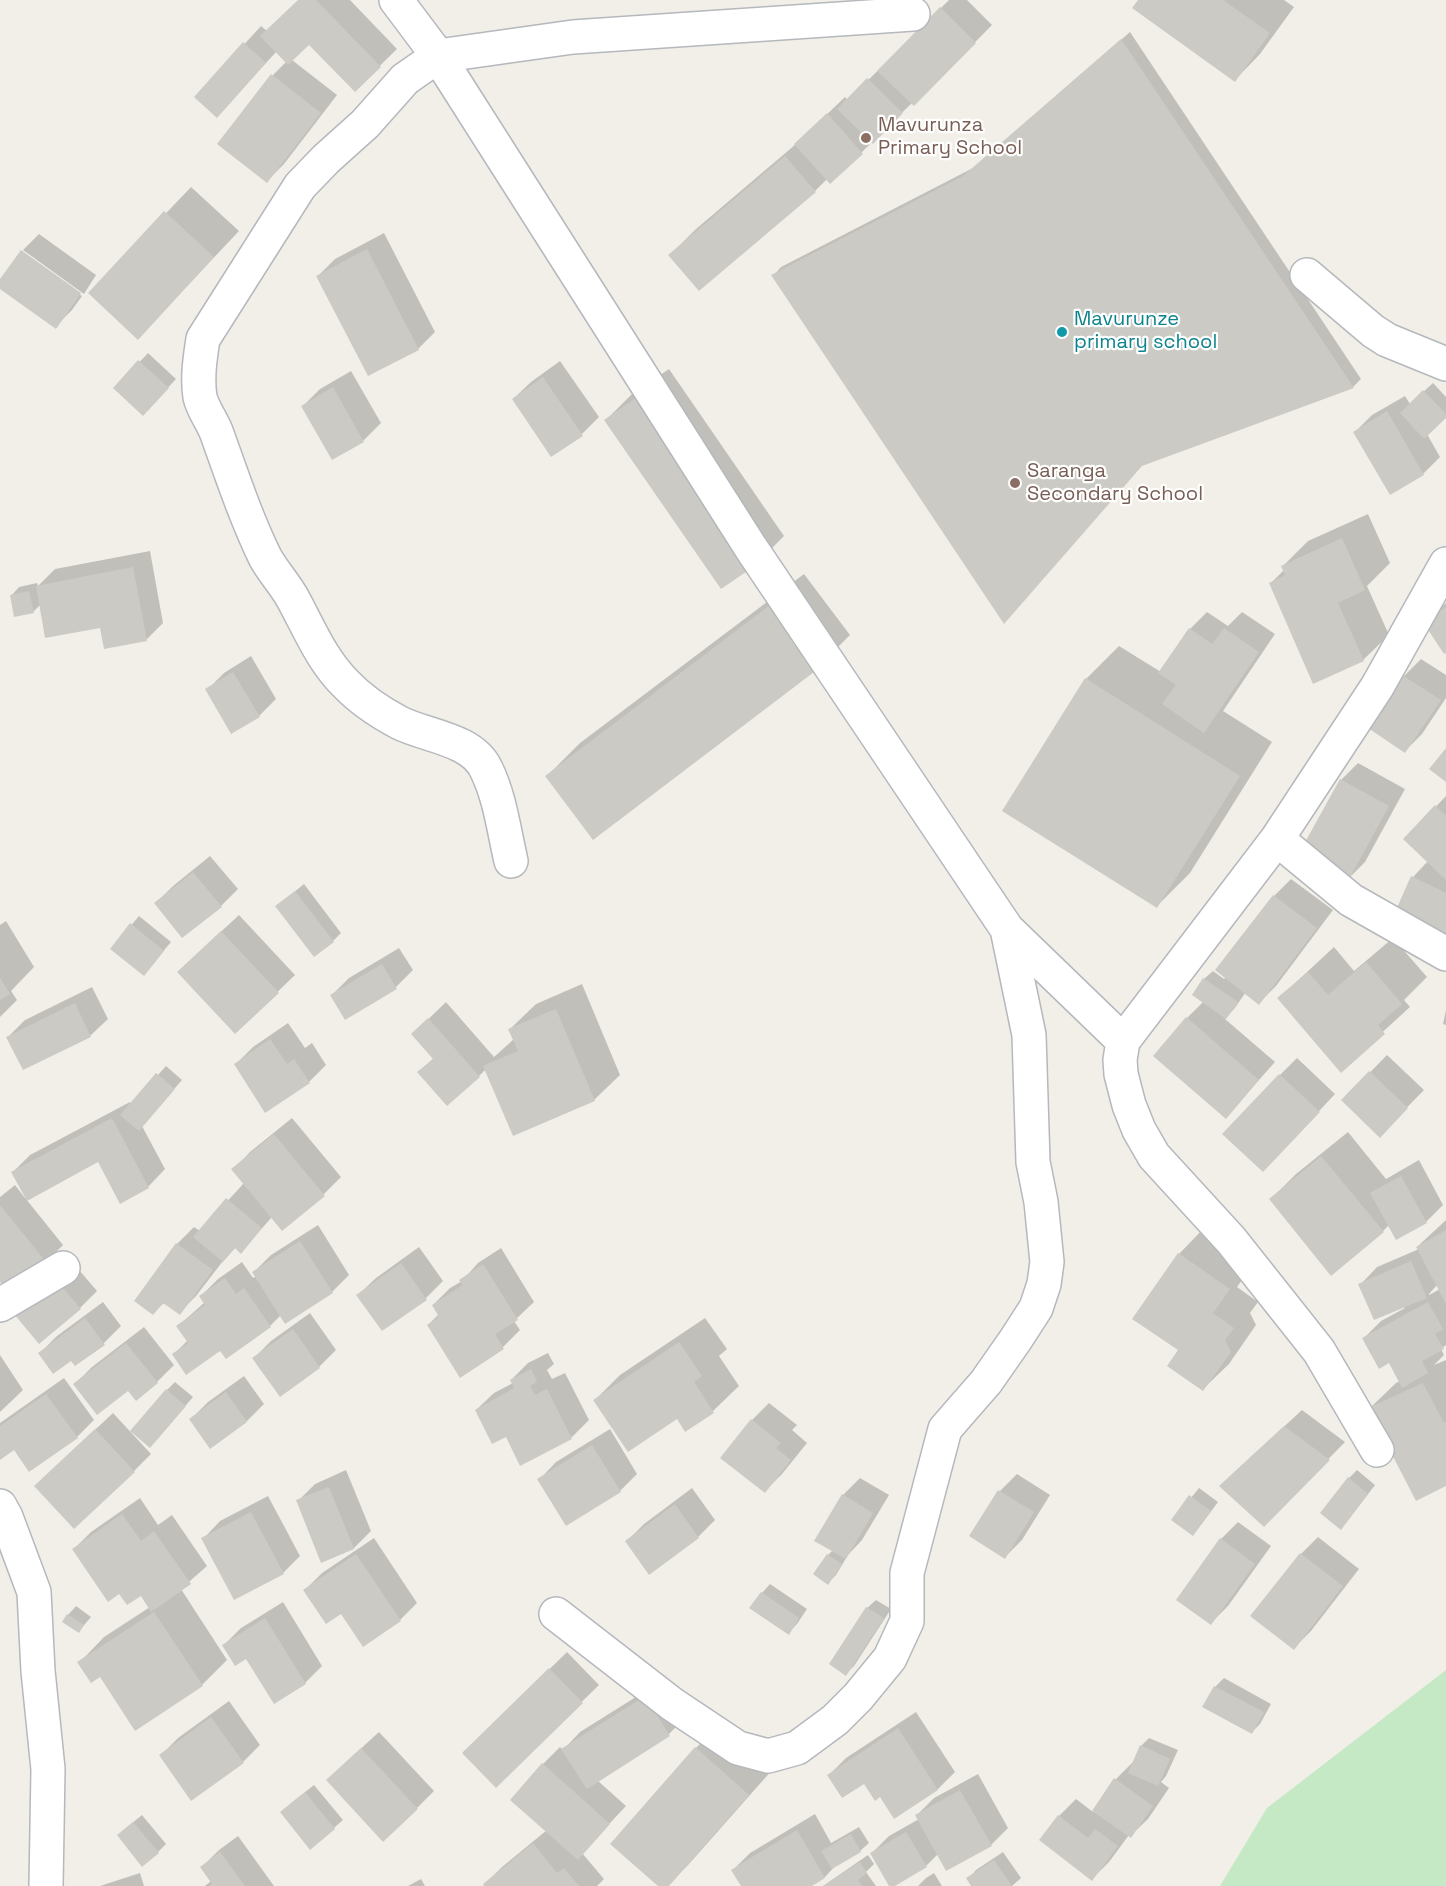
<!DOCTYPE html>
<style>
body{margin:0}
canvas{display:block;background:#f1efe8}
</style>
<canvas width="1446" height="1886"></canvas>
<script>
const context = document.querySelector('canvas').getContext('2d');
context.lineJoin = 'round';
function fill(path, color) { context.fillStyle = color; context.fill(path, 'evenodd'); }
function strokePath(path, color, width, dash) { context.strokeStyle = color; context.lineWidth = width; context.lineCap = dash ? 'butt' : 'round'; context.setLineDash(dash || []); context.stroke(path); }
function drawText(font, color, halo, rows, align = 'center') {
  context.font = font + ' "Space Grotesk",sans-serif'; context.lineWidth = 4.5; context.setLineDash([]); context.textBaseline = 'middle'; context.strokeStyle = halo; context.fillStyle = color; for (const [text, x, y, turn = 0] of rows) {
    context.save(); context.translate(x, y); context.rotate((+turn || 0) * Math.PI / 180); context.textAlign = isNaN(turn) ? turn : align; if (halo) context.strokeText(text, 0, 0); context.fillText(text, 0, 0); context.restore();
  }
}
fill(new Path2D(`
 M1446 1670V1886H1220L1267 1808Z`), '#c5e8c5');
fill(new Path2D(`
 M299 0H350L397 49 355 90 309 43 292 60 337 95 284 164 267 181 273 75 287 61 277 51 217 116 196 97 261 26 267 31Z
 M949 0H967L992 25 914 104 912 103 862 152 830 181 827 179 815 191 670 255 696 229 796 144 845 97 848 100Z
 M1140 0H1284L1294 7 1260 54 1235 80Z
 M1130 32 1361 379 1353 387 773 276 781 267 973 168Z
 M191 187 239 231 138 338 90 293Z
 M384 233 435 332 418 349 318 276 335 259Z
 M39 234 96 275 84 294 23 250Z
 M22 251V253L82 296 72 310 55 327 0 287V281Z
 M148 353 176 379 151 406 115 388Z
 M560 361 599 417 582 434 513 399 531 382Z
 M669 369 784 536 758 562 606 420 632 394Z
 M351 371 381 423 363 441 333 458 303 406 320 389Z
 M1433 383 1446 397V416L1427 434 1440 457 1423 474 1391 493 1355 432 1372 415 1405 396 1410 404Z
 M1368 514 1390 563 1367 586 1389 635 1363 660 1271 583 1284 570 1283 566 1308 541Z
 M150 551 163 623 146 640 101 626 41 604 33 612 11 596 19 587 37 583 38 586 55 569Z
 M804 574 850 635 817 668 547 776 580 743Z
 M1446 603V651L1425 623Z
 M1207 612 1228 626 1242 612 1275 634 1223 711 1272 742 1190 873 1157 906 1086 679 1119 646 1161 672 1190 629Z
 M251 656 276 699 259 716 207 690 224 673Z
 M1421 659 1446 675V698L1422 734 1405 751 1404 676Z
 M1358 763 1405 789 1365 862 1348 879 1341 780Z
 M1446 796V940L1413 877 1428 861 1405 839Z
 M210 856 238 889 221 906 156 903 173 886Z
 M1291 879 1333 910 1276 986 1259 1003 1246 992 1234 1009 1225 1019 1275 1062 1226 1117 1187 1018 1203 1002 1204 979 1213 971 1224 979 1226 977 1217 970 1274 896Z
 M304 884 341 933 333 941 277 906Z
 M239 915 295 975 236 1032 196 955Z
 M139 916 171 942 144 974 112 948Z
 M6 921 34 967 11 991 17 1000 0 1017V925Z
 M1393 938 1427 977 1404 1000 1410 1007 1341 1070 1279 998 1334 947 1354 971Z
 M399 948 413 970 396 987 345 1018 332 995 349 978Z
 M582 984 620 1075 594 1100 486 1069 479 1076 419 1072 434 1058 413 1034 446 1002 494 1057 514 1039 510 1029 536 1004Z
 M92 987 108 1019 90 1036 23 1068 8 1037 25 1020Z
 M1446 1010V1025L1443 1024Z
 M288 1023 305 1048 312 1043 326 1065 309 1082 236 1064 253 1047Z
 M1387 1055 1424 1090 1380 1135 1343 1100Z
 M1297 1058 1335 1094 1280 1153V1075Z
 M166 1066 182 1080 142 1126 165 1169 148 1187 99 1160 26 1199 63 1245 46 1262 0 1280V1197L15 1185 25 1198 26 1197 13 1172 30 1155 130 1102 131 1105Z
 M292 1118 341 1177 324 1194 272 1217 241 1252 236 1247 223 1261 196 1296 179 1313 165 1302 153 1313 177 1244 194 1227 200 1231 244 1183 233 1170 250 1152Z
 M1348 1132 1386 1179 1419 1160 1443 1205 1426 1222 1389 1225 1383 1231 1271 1199 1296 1174Z
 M1446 1220V1345L1441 1349 1444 1355 1434 1365 1446 1360V1484L1370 1408 1396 1383 1400 1381 1389 1361 1364 1338 1381 1321 1405 1308 1360 1285 1377 1267 1419 1249 1417 1247ZM1437 1285 1440 1289 1429 1295V1294Z
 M318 1225 349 1275 332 1292 286 1322 281 1315 270 1326 221 1349 174 1354 188 1340 178 1326 205 1302 201 1296 218 1279 242 1262 253 1278 256 1276 254 1272 271 1255Z
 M1204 1228 1254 1263 1237 1287 1258 1302 1250 1313 1256 1325 1229 1364 1203 1389 1180 1350 1179 1254Z
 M419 1247 443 1281 426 1298 382 1329 358 1295 376 1278Z
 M501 1248 534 1302 514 1321 520 1330 503 1347 460 1376 428 1325 439 1314 433 1305 450 1288 462 1281 478 1263Z
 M74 1264 97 1291 80 1308 16 1314Z
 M103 1302 121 1326 104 1343 75 1364 71 1359 40 1353 57 1336Z
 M310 1313 336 1350 319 1367 280 1395 254 1358 271 1341Z
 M705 1318 727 1349 719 1356 739 1386 713 1411 685 1430 677 1417 594 1401 620 1375Z
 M144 1327 174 1365 157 1382 128 1388 75 1384 92 1367Z
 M548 1353 554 1364 547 1370 552 1379 565 1373 589 1420 572 1437 521 1464 506 1435 476 1410 494 1393 513 1383 511 1380 528 1363Z
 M0 1355 23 1390 0 1412Z
 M244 1376 264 1404 247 1421 191 1419 208 1402Z
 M64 1378 94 1420 77 1437 14 1448 0 1457V1423Z
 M175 1382 193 1397 158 1438 167 1390Z
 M769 1403 797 1425 792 1430 807 1443 782 1474 765 1491 752 1420Z
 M1302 1410 1345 1442 1264 1525 1238 1469Z
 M113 1413 151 1454 134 1471 53 1469Z
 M610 1429 637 1474 620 1491 539 1480 556 1462Z
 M346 1470 371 1531 354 1548 322 1561 298 1501 315 1484Z
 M1357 1470 1375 1485 1349 1519V1478Z
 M1017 1474 1050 1495 1022 1540 1005 1557 1000 1491Z
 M860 1478 889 1495 862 1540 848 1555 836 1575 828 1583V1555L833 1550 843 1495Z
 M692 1488 715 1520 698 1537 650 1572 627 1541 644 1524Z
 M1199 1488 1218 1502 1201 1525 1173 1520Z
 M268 1496 300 1556 283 1573 203 1539 220 1521Z
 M140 1498 158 1525 172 1515 207 1566 181 1589 227 1660 202 1685 100 1675 79 1663 104 1637 150 1607 141 1594 120 1592 74 1549 91 1532Z
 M1238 1522 1271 1546 1228 1606 1211 1623 1221 1539Z
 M1318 1537 1359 1569 1311 1631 1294 1648 1301 1554Z
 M374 1538 417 1603 400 1620 342 1612 305 1590 322 1573Z
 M770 1584 807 1609 797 1624 788 1633 762 1593Z
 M876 1600 891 1609 854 1666 846 1674 867 1608Z
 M283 1602 322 1666 305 1683 224 1645 241 1628Z
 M76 1606 91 1617 79 1631 68 1615Z
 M567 1652 599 1685 496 1786 464 1753Z
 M1224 1678 1271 1704 1260 1724 1252 1732 1204 1707 1215 1687Z
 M663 1680 686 1717 669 1734 597 1780 626 1806 582 1853 604 1879 597 1886H486L485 1884 502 1867 547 1830 543 1764 560 1747 563 1750 580 1732Z
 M229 1701 260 1745 243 1762 192 1799 161 1755 178 1738Z
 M916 1712 955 1772 938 1789 894 1817 881 1795 864 1782 829 1775 846 1758Z
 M721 1722 773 1769 689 1864 667 1886H660L612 1844 696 1748Z
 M379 1732 434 1791 417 1808 345 1763Z
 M1149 1738 1178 1750 1166 1776 1161 1782 1169 1788 1148 1819 1130 1836 1129 1835 1109 1862 1092 1879 1041 1840 1059 1816 1076 1799 1093 1812 1116 1779 1133 1762 1134 1763 1141 1746Z
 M978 1774 1008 1828 991 1845 938 1854 926 1866 890 1886 872 1853 889 1836 919 1819 917 1815 934 1798Z
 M314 1785 343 1820 311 1848 290 1804Z
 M815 1814 831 1843 859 1827 869 1843 860 1851 837 1864 825 1877 809 1886H743L733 1870 750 1853Z
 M142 1815 166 1844 158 1852 127 1827Z
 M238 1836 274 1886H205L211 1881 202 1867 219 1850Z
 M1003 1852 1021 1878 1012 1886H973L968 1879 976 1870Z
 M868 1855 874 1864 866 1872 876 1886H823Z
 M140 1873 144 1886H100Z
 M934 1873 942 1886H918L926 1878Z
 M421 1879 425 1886H408Z`), '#0003');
fill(new Path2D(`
 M298 0H316L381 67 355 92 309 45 288 65 260 36Z
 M1138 0H1223L1270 33 1235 82 1132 8Z
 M940 7 976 43 914 106 877 71Z
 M1121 39 1354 388 1142 466 1004 624 771 275 963 176Z
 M243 42 266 63 217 118 194 97Z
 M271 74 321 113 267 183 217 144Z
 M867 78 903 113 873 144 837 109Z
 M827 113 863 154 830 184 794 144Z
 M785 156 816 192 699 291 668 255Z
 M164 211 214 257 138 340 88 293Z
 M367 249 419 350 368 376 316 276Z
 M21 250 81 293 56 329 0 289V279Z
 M138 360 169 388 143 416 113 388Z
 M543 377 583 436 551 457 512 399Z
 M333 387 364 442 332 460 301 406Z
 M1423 390 1446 414V418L1424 439 1400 413Z
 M643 393 759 563 721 589 604 420Z
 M1387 411 1424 475 1390 495 1353 432Z
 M1342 538 1365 590 1338 603 1364 661 1313 684 1269 583 1285 575 1281 566Z
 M133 567 147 641 104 649 100 628 45 638 36 586Z
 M29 591 34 613 14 617 10 595Z
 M770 605 818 669 593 840 545 776Z
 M1446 607V653L1444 654 1423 622Z
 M1189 628 1212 644 1224 628 1259 652 1204 733 1162 704 1176 685 1158 673Z
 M233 672 260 717 231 734 205 689Z
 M1402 675 1441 700 1405 753 1368 728Z
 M1085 678 1240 776 1157 908 1002 811Z
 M1446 748V782L1429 769Z
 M1340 779 1389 806 1348 881 1299 853Z
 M1435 805 1446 816V880L1403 839Z
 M193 872 222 907 182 938 154 903Z
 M1411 876 1446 893V940L1392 919Z
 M295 891 334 942 314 957 275 906Z
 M1273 895 1317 928 1259 1005 1215 970Z
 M130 923 164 951 144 976 110 949Z
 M221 931 279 993 235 1034 177 972Z
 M1366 962 1402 1004 1378 1025 1385 1034 1341 1073 1277 998 1308 972 1328 995Z
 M382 964 397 989 345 1020 330 995Z
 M0 978 10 994 0 1000Z
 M1203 978 1238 1002 1226 1019 1192 995Z
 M75 1003 91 1037 23 1070 6 1037Z
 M556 1009 595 1101 513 1136 483 1066 518 1051 508 1029Z
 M1186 1017 1259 1080 1226 1119 1153 1056Z
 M428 1018 480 1077 447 1106 417 1072 433 1059 411 1034Z
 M270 1039 287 1064 294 1059 310 1083 265 1113 234 1064Z
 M1369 1071 1408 1108 1380 1138 1341 1100Z
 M156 1073 175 1089 139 1131 120 1115Z
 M1279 1074 1320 1112 1263 1172 1222 1134Z
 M112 1118 149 1188 120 1204 98 1162 27 1201 11 1172Z
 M274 1134 325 1196 282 1231 231 1169Z
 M1321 1156 1384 1232 1331 1276 1269 1199Z
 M1401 1176 1427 1223 1396 1240 1370 1193Z
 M226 1198 262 1228 241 1254 235 1248 223 1262 193 1237Z
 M0 1205 47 1263 9 1294 0 1282Z
 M1446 1230V1304L1416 1247Z
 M300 1241 333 1293 285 1324 252 1272Z
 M176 1243 213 1270 180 1315 163 1303 153 1315 134 1301Z
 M1178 1253 1230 1289 1213 1313 1234 1328 1225 1340 1231 1352 1203 1391 1167 1366 1178 1350 1132 1319Z
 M1411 1261 1427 1298 1374 1320 1358 1284Z
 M401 1263 427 1300 382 1331 356 1295Z
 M483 1264 518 1320 495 1334 504 1349 460 1378 427 1325 439 1317 432 1305 463 1285 459 1280Z
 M225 1278 236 1294 244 1288 271 1327 226 1359 220 1351 186 1375 172 1354 188 1343 176 1326 205 1305 199 1296Z
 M56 1280 81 1309 39 1344 14 1314Z
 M1428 1302 1443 1329 1435 1334 1444 1349 1422 1361 1428 1373 1402 1388 1389 1363 1379 1369 1362 1338Z
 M85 1318 105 1345 75 1366 71 1361 53 1374 38 1353Z
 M293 1329 320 1368 280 1397 252 1358Z
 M679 1342 702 1376 694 1382 714 1413 685 1432 677 1419 628 1452 593 1400Z
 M126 1343 158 1383 136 1401 128 1391 97 1415 73 1384Z
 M531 1369 537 1382 530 1386 535 1395 547 1389 572 1439 520 1466 506 1437 492 1444 475 1410 514 1388 510 1380Z
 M1423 1383 1444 1423 1446 1422V1486L1416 1501 1368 1408Z
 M166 1389 186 1406 150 1448 130 1431Z
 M226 1392 247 1422 210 1449 189 1419Z
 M46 1394 78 1438 29 1472 14 1450 0 1460V1426Z
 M751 1419 781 1443 776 1448 791 1460 765 1493 720 1458Z
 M1284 1426 1330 1460 1264 1527 1219 1486Z
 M95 1429 135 1472 74 1529 34 1486Z
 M592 1445 621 1492 566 1526 537 1479Z
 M1348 1477 1368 1494 1341 1530 1320 1513Z
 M329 1487 354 1549 321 1563 296 1500Z
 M998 1490 1034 1512 1005 1559 969 1536Z
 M842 1494 873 1513 846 1559 814 1541Z
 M1189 1495 1211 1511 1193 1536 1171 1520Z
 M675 1504 699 1538 649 1575 625 1541Z
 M251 1512 284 1574 234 1600 201 1538Z
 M122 1514 141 1541 154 1531 191 1584 151 1612 141 1596 127 1605 119 1594 108 1602 72 1549Z
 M1220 1538 1255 1564 1211 1625 1176 1600Z
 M1300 1553 1343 1586 1294 1650 1250 1616Z
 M356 1554 401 1621 363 1647 341 1614 326 1624 303 1590Z
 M827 1554 842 1564 828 1585 813 1574Z
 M761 1592 799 1618 789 1635 749 1608Z
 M866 1607 884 1618 846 1676 829 1664Z
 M154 1612 203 1686 135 1731 100 1677 91 1683 77 1662Z
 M67 1614 84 1625 79 1633 62 1622Z
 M265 1618 306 1684 274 1704 246 1659 235 1666 222 1645Z
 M549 1668 583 1703 496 1788 462 1753Z
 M1214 1686 1264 1712 1252 1734 1202 1707Z
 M645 1696 670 1736 587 1789 561 1749Z
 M211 1717 244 1763 191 1801 159 1755Z
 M898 1728 938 1790 894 1819 880 1797 875 1801 864 1784 842 1798 827 1775Z
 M1140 1745 1170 1759 1158 1786 1128 1773Z
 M695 1747 749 1795 669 1886H658L610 1844Z
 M361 1748 418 1809 383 1842 326 1780Z
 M542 1763 610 1824 578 1860 510 1800Z
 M1114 1778 1153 1806 1131 1838 1092 1811Z
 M960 1790 992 1846 946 1871 915 1815Z
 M305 1792 335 1829 310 1850 280 1812Z
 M1058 1815 1088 1838 1095 1829 1118 1846 1092 1881 1039 1840Z
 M133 1822 159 1853 142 1867 117 1835Z
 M797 1830 825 1878 812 1886H741L731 1870Z
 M906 1832 927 1867 895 1886H889L870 1853Z
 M851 1834 861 1852 832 1869 821 1851Z
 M533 1843 557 1873 564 1868 579 1886H484L483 1884Z
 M220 1852 245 1886H209L212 1884 200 1867Z
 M994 1860 1012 1886H971L966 1878Z
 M860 1862 867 1873 858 1880 862 1886H823Z`), '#cccac5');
const minor = new Path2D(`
 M396 0 438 56 751 548 1007 929 1123 1041
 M1307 275 1373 331 1387 340 1446 364
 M1277 839 1351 900 1446 954
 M511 861C504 831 500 797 486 769 472 739 426 736 400 723 381 713 360 699 345 683 321 659 309 628 293 599 285 584 273 572 265 557 246 518 232 476 217 434 213 422 203 410 200 397 197 378 200 358 203 339L300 186 326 159 365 124 405 79 438 56 573 37 913 14
 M0 1305 63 1268
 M1377 1450 1319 1351 1231 1240 1154 1156 1139 1130 1129 1105 1121 1074 1120 1060 1123 1041 1277 839 1377 687 1446 564
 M0 1506 6 1517 34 1592 38 1671 48 1769 46 1886
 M556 1614 672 1704 738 1748 768 1756 797 1748 835 1720 858 1697 890 1658 907 1621V1573L945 1429 986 1382 1016 1339 1036 1308 1044 1284 1047 1262 1041 1202 1033 1162 1029 1035 1007 929`);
strokePath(minor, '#b5b8bc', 36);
strokePath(minor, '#fff', 33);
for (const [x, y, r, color] of [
 [866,138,6,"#8d6e63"],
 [1062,332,6,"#0f9aa8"],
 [1015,483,6,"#8d6e63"]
]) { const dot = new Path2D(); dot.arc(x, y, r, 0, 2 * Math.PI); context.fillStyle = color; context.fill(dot); strokePath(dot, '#fff', 2); }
drawText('20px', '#785e54', '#fff', [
 ["Mavurunza",878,126],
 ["Primary School",878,149],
 ["Saranga",1027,472],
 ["Secondary School",1027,495]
], 'left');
drawText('20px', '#0d838f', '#fff', [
 ["Mavurunze",1074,320],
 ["primary school",1074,343]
], 'left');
</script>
